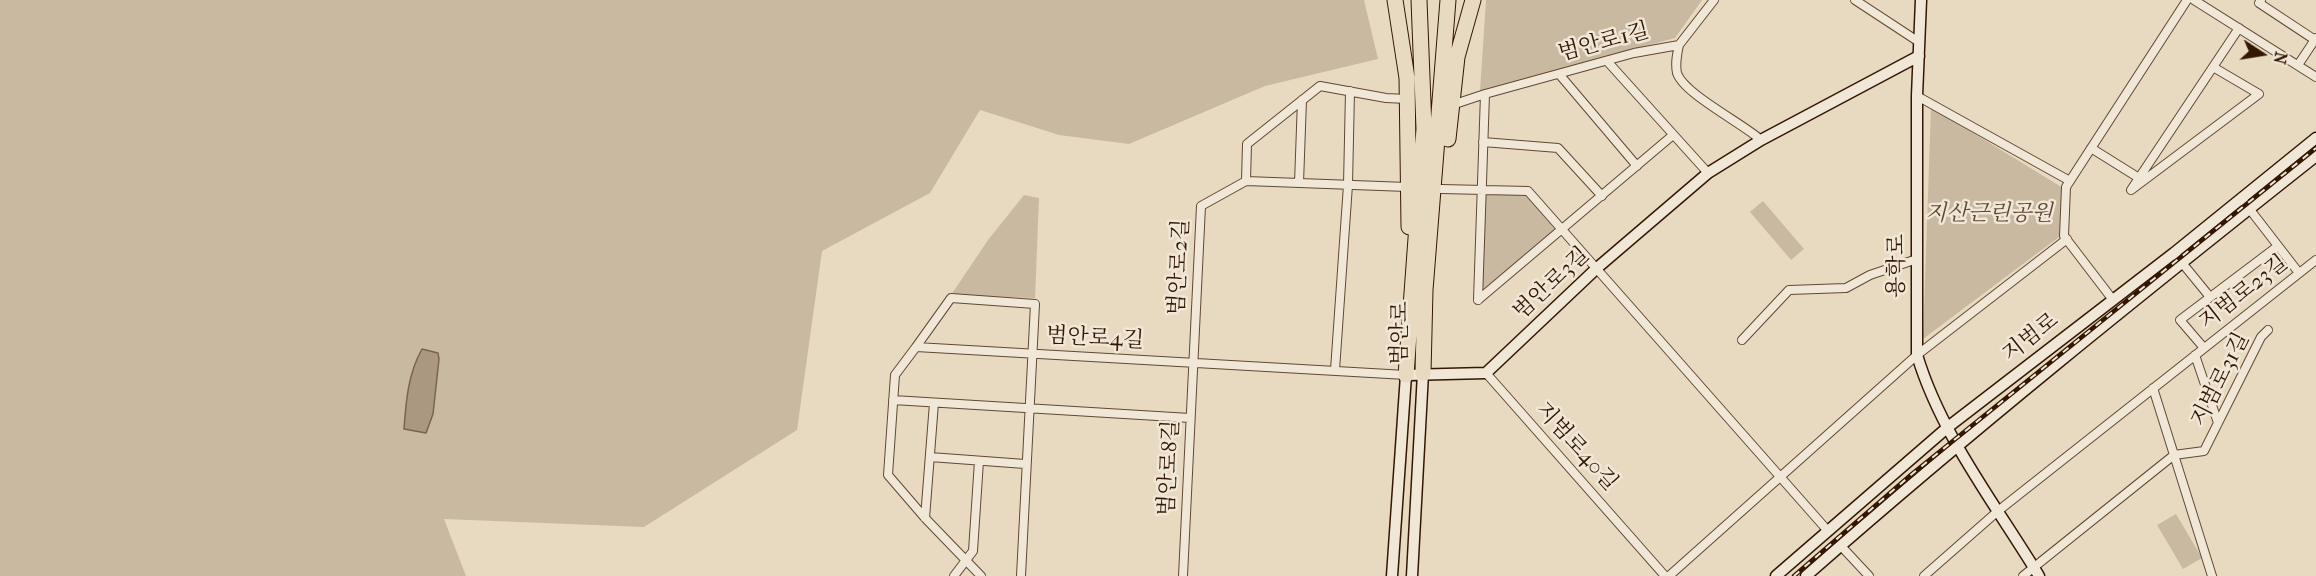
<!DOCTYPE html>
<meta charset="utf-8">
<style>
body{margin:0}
#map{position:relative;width:2316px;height:576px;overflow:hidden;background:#e8dac1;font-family:"IM FELL French Canon",serif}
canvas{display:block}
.north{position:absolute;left:2232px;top:24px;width:60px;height:60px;-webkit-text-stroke:4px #f0e7d7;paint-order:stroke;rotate:102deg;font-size:16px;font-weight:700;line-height:24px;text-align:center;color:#341702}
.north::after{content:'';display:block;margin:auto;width:21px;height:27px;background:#341702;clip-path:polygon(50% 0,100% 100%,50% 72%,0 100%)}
</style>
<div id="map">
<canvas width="2316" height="576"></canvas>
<div class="north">N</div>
</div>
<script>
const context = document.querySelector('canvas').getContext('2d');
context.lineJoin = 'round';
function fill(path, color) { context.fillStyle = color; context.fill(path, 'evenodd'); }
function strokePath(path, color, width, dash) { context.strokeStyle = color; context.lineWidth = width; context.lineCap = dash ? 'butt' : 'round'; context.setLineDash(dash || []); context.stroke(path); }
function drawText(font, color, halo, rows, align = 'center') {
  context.font = font + ' "IM FELL French Canon","Noto Serif KR",serif'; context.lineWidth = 5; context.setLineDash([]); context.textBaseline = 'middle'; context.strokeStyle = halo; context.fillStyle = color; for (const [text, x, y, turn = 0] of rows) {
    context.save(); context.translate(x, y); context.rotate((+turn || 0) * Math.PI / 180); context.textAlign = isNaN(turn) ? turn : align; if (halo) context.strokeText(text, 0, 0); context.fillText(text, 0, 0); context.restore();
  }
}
fill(new Path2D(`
 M0 0H1364L1378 59 1265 86 1129 144 1059 135 980 110 930 193 822 251 797 430 644 527 444 519 466 576H0Z
 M1486 0H1702L1675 38 1480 91Z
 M1931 107 2063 188 2059 237 1923 339Z
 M1488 192 1527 195 1556 230 1485 288 1482 287 1484 195Z
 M1024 195 1039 198 1035 298 951 295 988 240Z
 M1763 201 1804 249 1791 260 1750 212Z
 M2176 514 2202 558 2183 569 2157 525Z`), '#c9b9a1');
const water = new Path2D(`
 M422 349 438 353 439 359 433 414 426 433 404 429C406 401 408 374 422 349Z`);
fill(water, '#ab9880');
strokePath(water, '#7b644e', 1.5);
const street = new Path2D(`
 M1855 0 1919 42
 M2194 0 2316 77
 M2261 0 2259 3 2315 40
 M1679 45C1677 54 1675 63 1677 73 1684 94 1742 123 1761 140
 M1607 61 1708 173
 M2298 65 2316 38
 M2213 67 2259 94 2131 190 2239 28
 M1559 74 1637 166
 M1485 94 1634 53 1679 45 1714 0
 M1917 96 2070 181
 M1452 105 1485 94 1478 300
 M1483 142 1558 148 1602 196
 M2091 148 2139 178
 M1246 181 1247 144 1320 86 1386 98 1407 99
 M1299 183 1302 100
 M1441 189 1528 191 1828 531
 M2241 198 2299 273
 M2174 253 2210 297
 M1478 300 1673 135
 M2113 300 2064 236 2066 187 2187 0
 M1742 340 1789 290 1846 288 1870 275 1917 259
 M916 347 951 298 1035 304 1021 576
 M2204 348 2180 320 2278 246
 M2195 355 2218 423
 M1335 370 1348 185 1350 91
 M1486 373 1665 576
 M2153 388 2212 576
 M893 400 1190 418
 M930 457 1025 464
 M925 518 934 403
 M1841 546 1869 576
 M954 576 973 551 979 461
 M981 576 925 518 888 475 895 375 916 347 1406 375
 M1183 576 1201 206 1246 181 1407 187
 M1669 576 1917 355 2067 239
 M1924 576 1998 511 2316 260
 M2023 576 2174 455 2204 451 2261 337 2268 330`);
const secondary = new Path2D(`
 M1921 0 1917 96V355C1941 435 1996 505 2039 576
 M1392 576 1406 375 1486 373 1597 268 1708 173 1761 140 1919 56
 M1412 576 1423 373
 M1776 576 1948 427 2174 253 2316 138
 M1806 576C1972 430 2143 293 2316 156`);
const highway = new Path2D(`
 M1395 0 1407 78 1409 227
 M1448 139 1457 57 1473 0
 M1423 373 1425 290 1448 0
 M1406 375 1424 129 1419 0`);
strokePath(street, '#614832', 10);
strokePath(secondary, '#341702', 13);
strokePath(highway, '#341702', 17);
strokePath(street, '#f0e7d7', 8);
strokePath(secondary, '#f0e7d7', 10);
strokePath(highway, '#e8dac1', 15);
const rail = new Path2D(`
 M1794 576 1912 474 2316 148`);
strokePath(rail, '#341702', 4.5);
strokePath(rail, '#f0e7d7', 2, [7]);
drawText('22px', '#341702', '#f0e7d7', [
 ["범안로1길",1604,43,-15],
 ["용학로",1898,266,-90],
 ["범안로2길",1180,267,-87],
 ["범안로3길",1552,284,-43],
 ["지범로23길",2244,293,-38],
 ["범안로",1401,333,-89],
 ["지범로",2031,338,-38],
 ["범안로4길",1095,339,3],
 ["지범로31길",2221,380,-63],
 ["지범로40길",1576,447,48],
 ["범안로8길",1170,468,-87]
]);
drawText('italic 22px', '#614832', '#f0e7d7', [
 ["지산근린공원",1989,215]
]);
</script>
